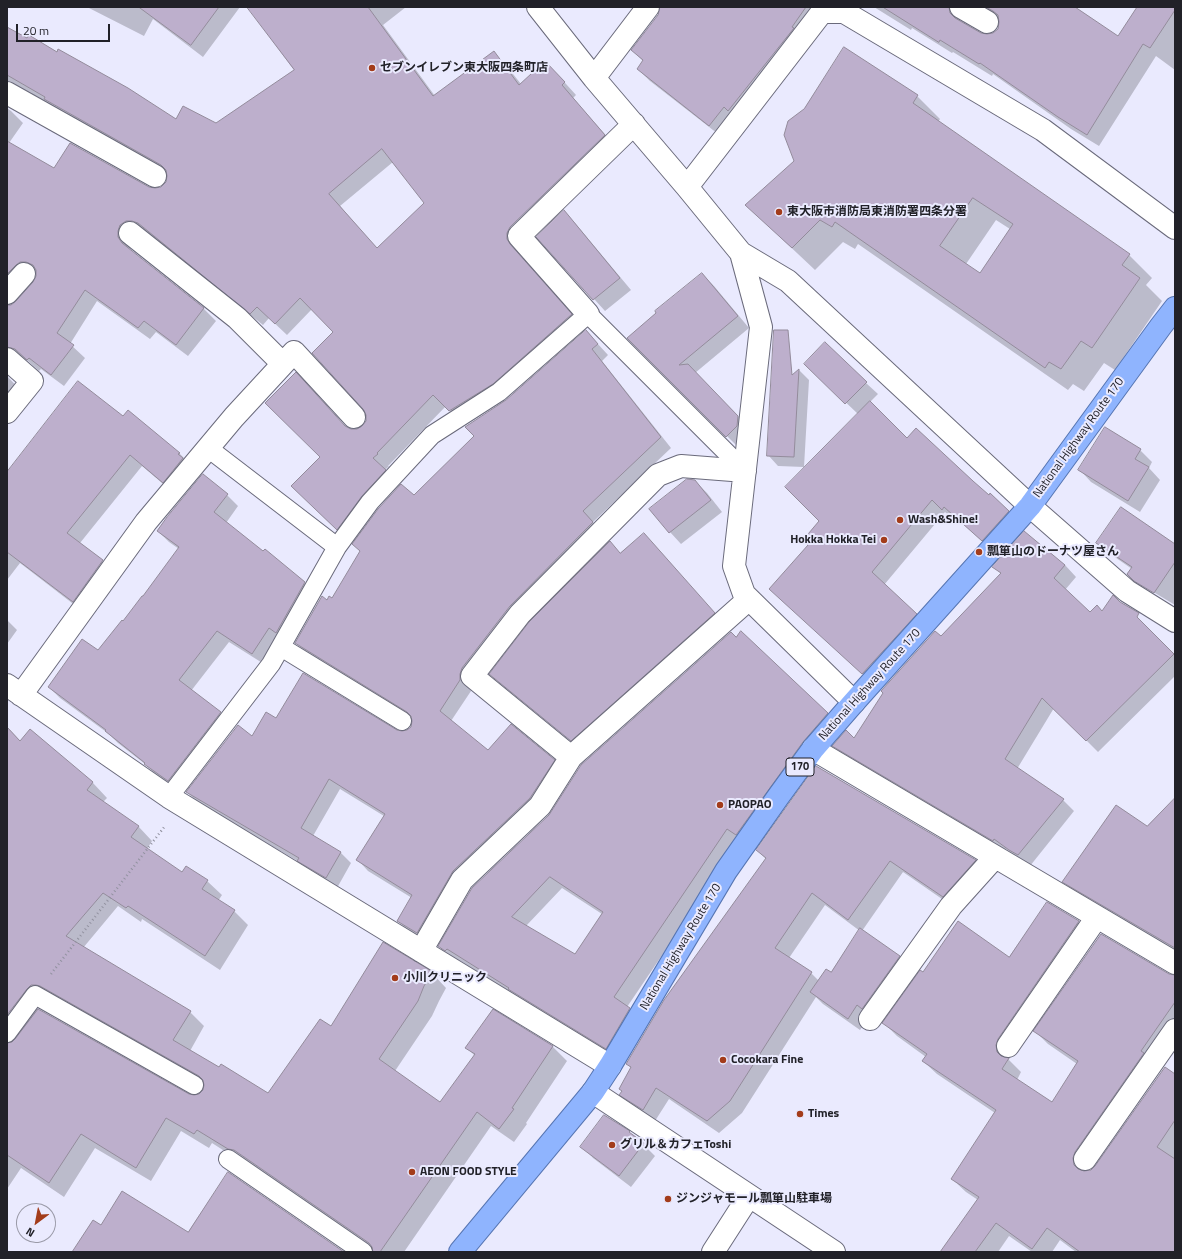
<!DOCTYPE html>
<meta charset="utf-8">
<style>
body{margin:0}
#map{position:relative;width:1182px;height:1259px;overflow:hidden;background:#eaeafe;font-family:"Titillium Web",sans-serif}
canvas{display:block}
.frame{position:absolute;inset:0;border:8px solid #212128;pointer-events:none}
.north{position:absolute;left:16px;top:1203px;width:40px;height:40px;box-sizing:border-box;background:#eaeafe;border:1px solid #9a9aa8;border-radius:50%;rotate:212deg;font-size:11px;font-weight:700;line-height:16px;text-align:center;color:#212128}
.north::after{content:'';display:block;margin:auto;width:14px;height:18px;background:#a33c1b;clip-path:polygon(50% 0,100% 100%,50% 72%,0 100%)}
.scale{position:absolute;left:16px;top:24px;width:94px;height:18px;box-sizing:border-box;border:2px solid #212128;border-top:0;padding-left:5px;font-size:12px;line-height:14px;white-space:nowrap;color:#212128;-webkit-text-stroke:3px #eaeafe;paint-order:stroke}
</style>
<div id="map">
<canvas width="1182" height="1259"></canvas>
<div class="frame"></div>
<div class="north">N</div>
<div class="scale">20 m</div>
</div>
<script>
const context = document.querySelector('canvas').getContext('2d');
context.lineJoin = 'round';
function fill(path, color) { context.fillStyle = color; context.fill(path, 'evenodd'); }
function strokePath(path, color, width, dash) { context.strokeStyle = color; context.lineWidth = width; context.lineCap = dash ? 'butt' : 'round'; context.setLineDash(dash || []); context.stroke(path); }
function drawText(font, color, halo, rows, align = 'center') {
  context.font = font + ' "Titillium Web","Noto Sans JP",sans-serif'; context.lineWidth = 4; context.setLineDash([]); context.textBaseline = 'middle'; context.strokeStyle = halo; context.fillStyle = color; for (const [text, x, y, turn = 0] of rows) {
    context.save(); context.translate(x, y); context.rotate((+turn || 0) * Math.PI / 180); context.textAlign = isNaN(turn) ? turn : align; if (halo) context.strokeText(text, 0, 0); context.fillText(text, 0, 0); context.restore();
  }
}
fill(new Path2D(`
 M87 7H240L203 57 153 19 144 36Z
 M248 7H406L383 25 435 96 494 53 505 64 521 84 557 74 576 95 573 98 616 147 518 252 521 257 583 327 462 422 446 406 388 466H389L385 470 397 482 349 541 304 498 321 457 347 428 350 430H357L363 427 367 421V414L334 332 312 309 287 335 269 318 263 325 151 235 144 232 129 244 130 250 204 309 216 321 188 356 156 332 150 339 97 301 70 344 85 358 64 386 41 369 39 371 28 361 22 358 7 367V306H12L34 283 37 273 32 274 7 301V108L11 111 23 123 9 143 54 169 155 189 162 188 167 182 168 173 26 93 7 101V28L58 53 177 121 216 124 296 70ZM393 162 425 203 377 249 340 206Z
 M661 7H827L722 137 650 81 638 69 644 62 632 50 659 15Z
 M874 7H971L962 13 960 20 961 23 980 34 987 35 993 34 998 29 1000 19 977 7H1073L1118 38 1138 7H1175V70L1156 56 1099 146 1071 129 993 74 992 76 953 52 952 53 912 28 911 30Z
 M917 96 940 119 938 122 1129 255 1152 278 1146 285 1162 301 1115 370 1104 363 1084 391 1073 384 1068 390 858 244 855 249 843 242 815 270 746 205ZM996 220 1010 229 980 274 966 264Z
 M564 211 575 223 631 290 605 311 538 237Z
 M702 274 714 286 749 328 695 373 750 428 739 448 629 338Z
 M586 331 608 355 602 361 671 448 593 522 603 534 470 685 471 691 451 721 488 751 554 760 565 771 464 882 428 944 409 932 398 921 412 898 368 871 358 860 384 816 340 789 313 836 340 852 351 863 337 888 309 871 301 863 198 803 187 792 253 737 277 720 396 731 402 732 408 731 412 727 413 719 307 654 296 643 327 601 332 599 414 497 475 436 507 401Z
 M799 370 809 380 804 467 778 466 768 455Z
 M817 375 866 383 878 394 870 402 907 439 972 482 1008 511 1021 524 995 553 958 519 956 522 945 512 884 585 929 627 876 686 783 601 821 521 858 414Z
 M7 376 23 393 7 416Z
 M123 418 179 453 191 465 175 494 142 466 80 543 102 561 114 573 85 613 20 563 7 580V473Z
 M1140 450 1152 462 1149 468 1160 480 1140 512 1091 482 1080 470Z
 M695 481 707 493 722 512 681 544 670 532Z
 M227 495 238 506 226 523 304 583 316 594 264 664 229 642 191 691 220 713 232 724 180 792 157 776 145 764 118 743 109 734 60 698 49 687 99 652 124 622 179 549 169 542 158 531Z
 M644 534 724 624 582 750 501 684 491 674 621 554Z
 M1098 542 1175 545V605L1140 584 1132 569 1109 553Z
 M1065 565 1076 577 1065 590 1090 613 1102 612 1123 605 1175 656V676L1098 752 1054 708 1017 769 1063 800 1074 811 1030 866 1006 849 1005 852 845 757 834 746 854 739 941 637 1001 574 994 566Z
 M7 620 17 630 7 644Z
 M736 638 827 714 839 726 740 840 627 1007 641 1021 618 1060 459 960 458 962 451 958 439 946ZM562 888 602 914 575 955 526 926Z
 M7 727 21 742 30 731 93 783 107 798 103 802 138 826 152 841 147 849 182 874 186 867 207 881 222 895 218 901 234 911 248 925 220 970 142 919 141 922 118 906 83 948 190 1012 204 1026 190 1051 269 1095 332 1028 432 973 446 988 439 1001 432 1016 395 1071 441 1103 475 1056 467 1048 493 1011 553 1047 567 1061 526 1123 527 1124 514 1142 491 1126 404 1252H374V1250L249 1164 243 1163 212 1143 209 1148 181 1131 151 1181 95 1148 64 1197 21 1168 7 1189ZM56 1000 206 1085 204 1090 200 1095 195 1096 188 1095 37 1009 41 1003Z
 M1175 800V953L1077 895 1063 881 1147 827Z
 M757 850 975 861 987 873 955 908 903 872 862 931 899 957 911 968 870 1016 860 1030 823 1004 816 997 742 1113 719 1133 669 1099 655 1121 633 1107 621 1094 623 1092 620 1089 632 1069 627 1064 766 859ZM825 905 860 931 831 973 819 981 811 973 789 958Z
 M1079 922 1092 935 1011 1052 1009 1060 1021 1072 1017 1080 1052 1103 1077 1064 1048 1044 1035 1031 1169 975 1175 976V1034L1088 1165 1085 1172 1090 1171 1175 1075V1252H1076L1060 1240 1052 1252H1032L1009 1236 998 1252H941L978 1200 966 1192 952 1179 995 1113 937 1074 923 1061 926 1057 897 1036 884 1023 923 973 1009 958Z
 M643 1144 655 1156 631 1187 593 1158 582 1146Z`), '#0003');
const building = new Path2D(`
 M139 7H219L191 45Z
 M247 7H368L433 96 494 51 519 85 545 61 565 82 562 85 605 135 510 227 507 233V239L510 244 572 314 493 384 449 411 433 395 377 453 378 454 373 458 386 470 362 496 337 530 291 486 320 457 265 403 296 372 345 426 351 429H357L362 426 366 421V415L363 409 312 353 333 332 300 298 275 324 257 307 250 314 138 223 132 221H126L120 225 118 231V237L122 243 204 308 176 345 144 321 138 328 85 290 57 333 74 345 51 375 29 358 27 360 15 349 7 347V305H11L16 301 33 282 36 276V270L33 265 26 262H20L15 266 7 274V141L54 168 70 143 149 187 155 188 161 187 166 182 167 176 166 170 161 165 44 99 45 97 7 75V27L27 38 29 35 57 52 58 49 128 88 176 119 183 106 216 123 294 70ZM382 149 424 203 377 248 329 194Z
 M660 7H806L792 27 794 28 728 111 724 107 709 126 637 69 643 60 631 50 658 15Z
 M883 7H949L950 13 955 18 981 33 987 34 993 33 998 29 999 22 998 15 993 11 986 7H1075L1118 36 1137 7H1175V10L1150 48 1143 44 1087 135 1058 117 980 63 979 64 940 40 939 42Z
 M844 47 918 95 913 103 1130 254 1122 265 1140 278 1092 348 1081 341 1061 369 1049 362 1045 368 835 222 832 227 820 220 792 248 745 205 794 161 784 135 788 121 804 109ZM973 198 1013 224 980 273 940 246Z
 M564 210 620 278 593 300 536 237Z
 M702 273 738 316 679 365 688 364 738 416 737 426 726 437 627 338 656 313 655 311Z
 M586 330 598 344 592 349 661 437 583 511 593 522 510 606 462 668 460 674V680L440 711 488 750 511 724 555 760 530 798 453 871 417 933 397 921 412 895 356 860 385 814 329 779 301 828 341 852 326 878 297 861 299 858 186 792 238 725 252 736 266 712 276 718 303 673 397 730 402 731 407 730 411 727 412 721 411 716 407 712 295 643 322 596 327 600 329 596 332 598 360 551 352 544 378 509 401 484 414 495 474 436 465 427 506 400Z
 M774 330H788L792 375 799 369 794 457 767 456Z
 M825 342 867 382 845 404 804 364Z
 M78 381 123 416 128 410 180 453 178 454 183 458 163 483 130 455 67 533 103 560 73 602 7 552V472Z
 M870 401 907 438 916 428 973 481 989 495 990 493 1009 511 982 541 944 507 942 510 932 500 872 572 917 614 862 674 769 589 808 545 803 540 819 521 785 487Z
 M1105 427 1141 449 1135 459 1149 467 1128 501 1078 470Z
 M203 474 228 494 214 512 263 551 265 549 305 582 276 633 269 628 252 654 217 631 179 680 221 712 168 781 144 764 145 763 105 731 106 730 48 687 82 639 98 650 122 620 123 621 142 596H143L179 547 157 531 167 517Z
 M687 479 695 480 711 500 669 533 649 509Z
 M1121 507 1175 544V562L1154 593 1134 581 1127 574 1132 567 1096 543Z
 M1024 531 1065 565 1054 578 1090 612 1097 605 1102 611 1113 595 1120 602 1139 613 1137 617 1174 654 1086 741 1042 698 1005 759 1064 799 1018 855 1009 850 994 839 993 841 832 746 846 730 854 738 883 693 881 691 935 631 941 636 1001 573 992 567Z
 M644 533 715 613 571 741 489 674 529 622 610 541 620 553Z
 M741 631 828 713 803 742 736 835 727 829 614 997 630 1008 606 1049 508 989 509 988 447 949 445 951 438 946 472 888 549 815 581 765 731 632 736 637ZM550 877 603 912 575 954 512 917Z
 M7 727 20 741 30 729 93 782 87 790 139 826 131 837 182 872 186 866 208 880 202 889 235 910 205 956 128 906 126 908 103 893 66 936 191 1011 173 1040 219 1067 221 1064 268 1093 320 1019 331 1026 383 942 433 972 424 986 418 1001 379 1059 440 1102 475 1054 465 1048 493 1009 553 1046 512 1108 514 1109 499 1129 477 1112 380 1252H373L372 1247 369 1243 234 1150 228 1149 197 1130 194 1134 166 1118 136 1168 81 1134 49 1183 7 1155V1043L12 1042 15 1039 38 1009 189 1094 194 1095 199 1094 203 1090 204 1085 203 1080 199 1076 40 986 36 985H31L27 989 7 1015Z
 M816 766 976 860 943 897 890 861 848 920 812 893 775 948 812 972 730 1101 707 1121 656 1088 643 1110 619 1095 622 1091 619 1089 631 1067 626 1064 664 1000 766 858 756 850Z
 M1175 798V948L1062 882 1116 805 1147 826Z
 M1047 902 1079 921 998 1039 996 1045 997 1052 1001 1056 1009 1058 1002 1069 1052 1102 1078 1061 1033 1031 1101 934 1169 974 1175 975V1002L1141 1051 1144 1053 1075 1152 1073 1158 1074 1165 1078 1169 1084 1171 1091 1170 1095 1166 1165 1067 1175 1074V1120L1157 1147 1175 1159V1252H1080L1047 1228 1032 1249 996 1223 975 1252H940L979 1197 951 1179 996 1110 922 1061 927 1054 882 1023 920 970 923 972 958 921 1009 957Z
 M860 928 900 956 862 1009 857 1005 848 1019 810 992 826 969 831 972Z
 M604 1115 630 1131 629 1132 644 1143 619 1176 580 1147Z
 M228 1172 344 1252H72L93 1220 101 1225 122 1191 188 1232Z`);
fill(building, '#bdafcc');
strokePath(building, '#938b9b', 1);
const service = new Path2D(`
 M208 448 337 547
 M281 647 402 721
 M169 797 271 664 337 547 370 502 432 435 499 392 588 314 745 471
 M7 1033 35 995 194 1085
 M228 1159 363 1252`);
const minor = new Path2D(`
 M538 7 594 78 687 187 741 253 788 281 1030 506 1127 591 1175 621
 M961 7 987 22
 M594 78 648 7
 M7 93 155 176
 M687 187 822 12H844L1043 130 1175 228
 M130 233 237 318 283 364
 M741 253 761 327 734 566 744 594 854 702
 M7 293 24 274
 M588 314 519 236 634 124
 M7 359 32 381 7 412
 M7 685 169 797 610 1066
 M21 695 146 522 234 417 294 352 354 417
 M813 749 1175 963
 M571 757 472 676 520 614 658 475 681 466 745 471
 M421 951 462 880 540 806 571 757 749 599
 M870 1019 951 906 995 857
 M1008 1046 1097 917
 M593 1092 834 1252
 M1085 1159 1175 1030
 M713 1252 749 1196`);
const trunk = new Path2D(`
 M460 1252 593 1092 610 1066 726 871 778 797 813 749 854 702 1030 506 1161 326 1175 308`);
strokePath(service, '#6a6a7b', 20);
strokePath(minor, '#6a6a7b', 24);
strokePath(trunk, '#5675b2', 24);
strokePath(new Path2D(`
 M51 974 165 826`), '#91919f', 2.5, [1, 3]);
strokePath(service, '#fff', 18);
strokePath(minor, '#fff', 22);
strokePath(trunk, '#8fb4fe', 22);
for (const [x, y, r, color] of [
 [372,68,4,"#a33c1b"],
 [779,212,4,"#a33c1b"],
 [900,520,4,"#a33c1b"],
 [884,540,4,"#a33c1b"],
 [979,552,4,"#a33c1b"],
 [720,805,4,"#a33c1b"],
 [395,978,4,"#a33c1b"],
 [723,1060,4,"#a33c1b"],
 [800,1114,4,"#a33c1b"],
 [612,1145,4,"#a33c1b"],
 [412,1172,4,"#a33c1b"],
 [668,1199,4,"#a33c1b"]
]) { const dot = new Path2D(); dot.arc(x, y, r, 0, 2 * Math.PI); context.fillStyle = color; context.fill(dot); strokePath(dot, '#eaeafe', 1.5); }
for (const [x, y, w] of [
 [800,767,28]
]) { const box = new Path2D(); box.roundRect(x - w / 2, y - 9, w, 18, 3); context.fillStyle = '#eaeafe'; context.fill(box); strokePath(box, '#212128', 1); }
drawText('bold 11px', '#212128', null, [
 ["170",800,767]
]);
drawText('bold 12px', '#212128', '#eaeafe', [
 ["セブンイレブン東大阪四条町店",380,68],
 ["東大阪市消防局東消防署四条分署",787,212],
 ["Wash&Shine!",908,520],
 ["Hokka Hokka Tei",876,540,"right"],
 ["瓢箪山のドーナツ屋さん",987,552],
 ["PAOPAO",728,805],
 ["小川クリニック",403,978],
 ["Cocokara Fine",731,1060],
 ["Times",808,1114],
 ["グリル＆カフェToshi",620,1145],
 ["AEON FOOD STYLE",420,1172],
 ["ジンジャモール瓢箪山駐車場",676,1199]
], 'left');
drawText('12px', '#212128', '#eaeafe', [
 ["National Highway Route 170",1079,438,-54],
 ["National Highway Route 170",870,685,-48],
 ["National Highway Route 170",681,947,-59]
]);
</script>
